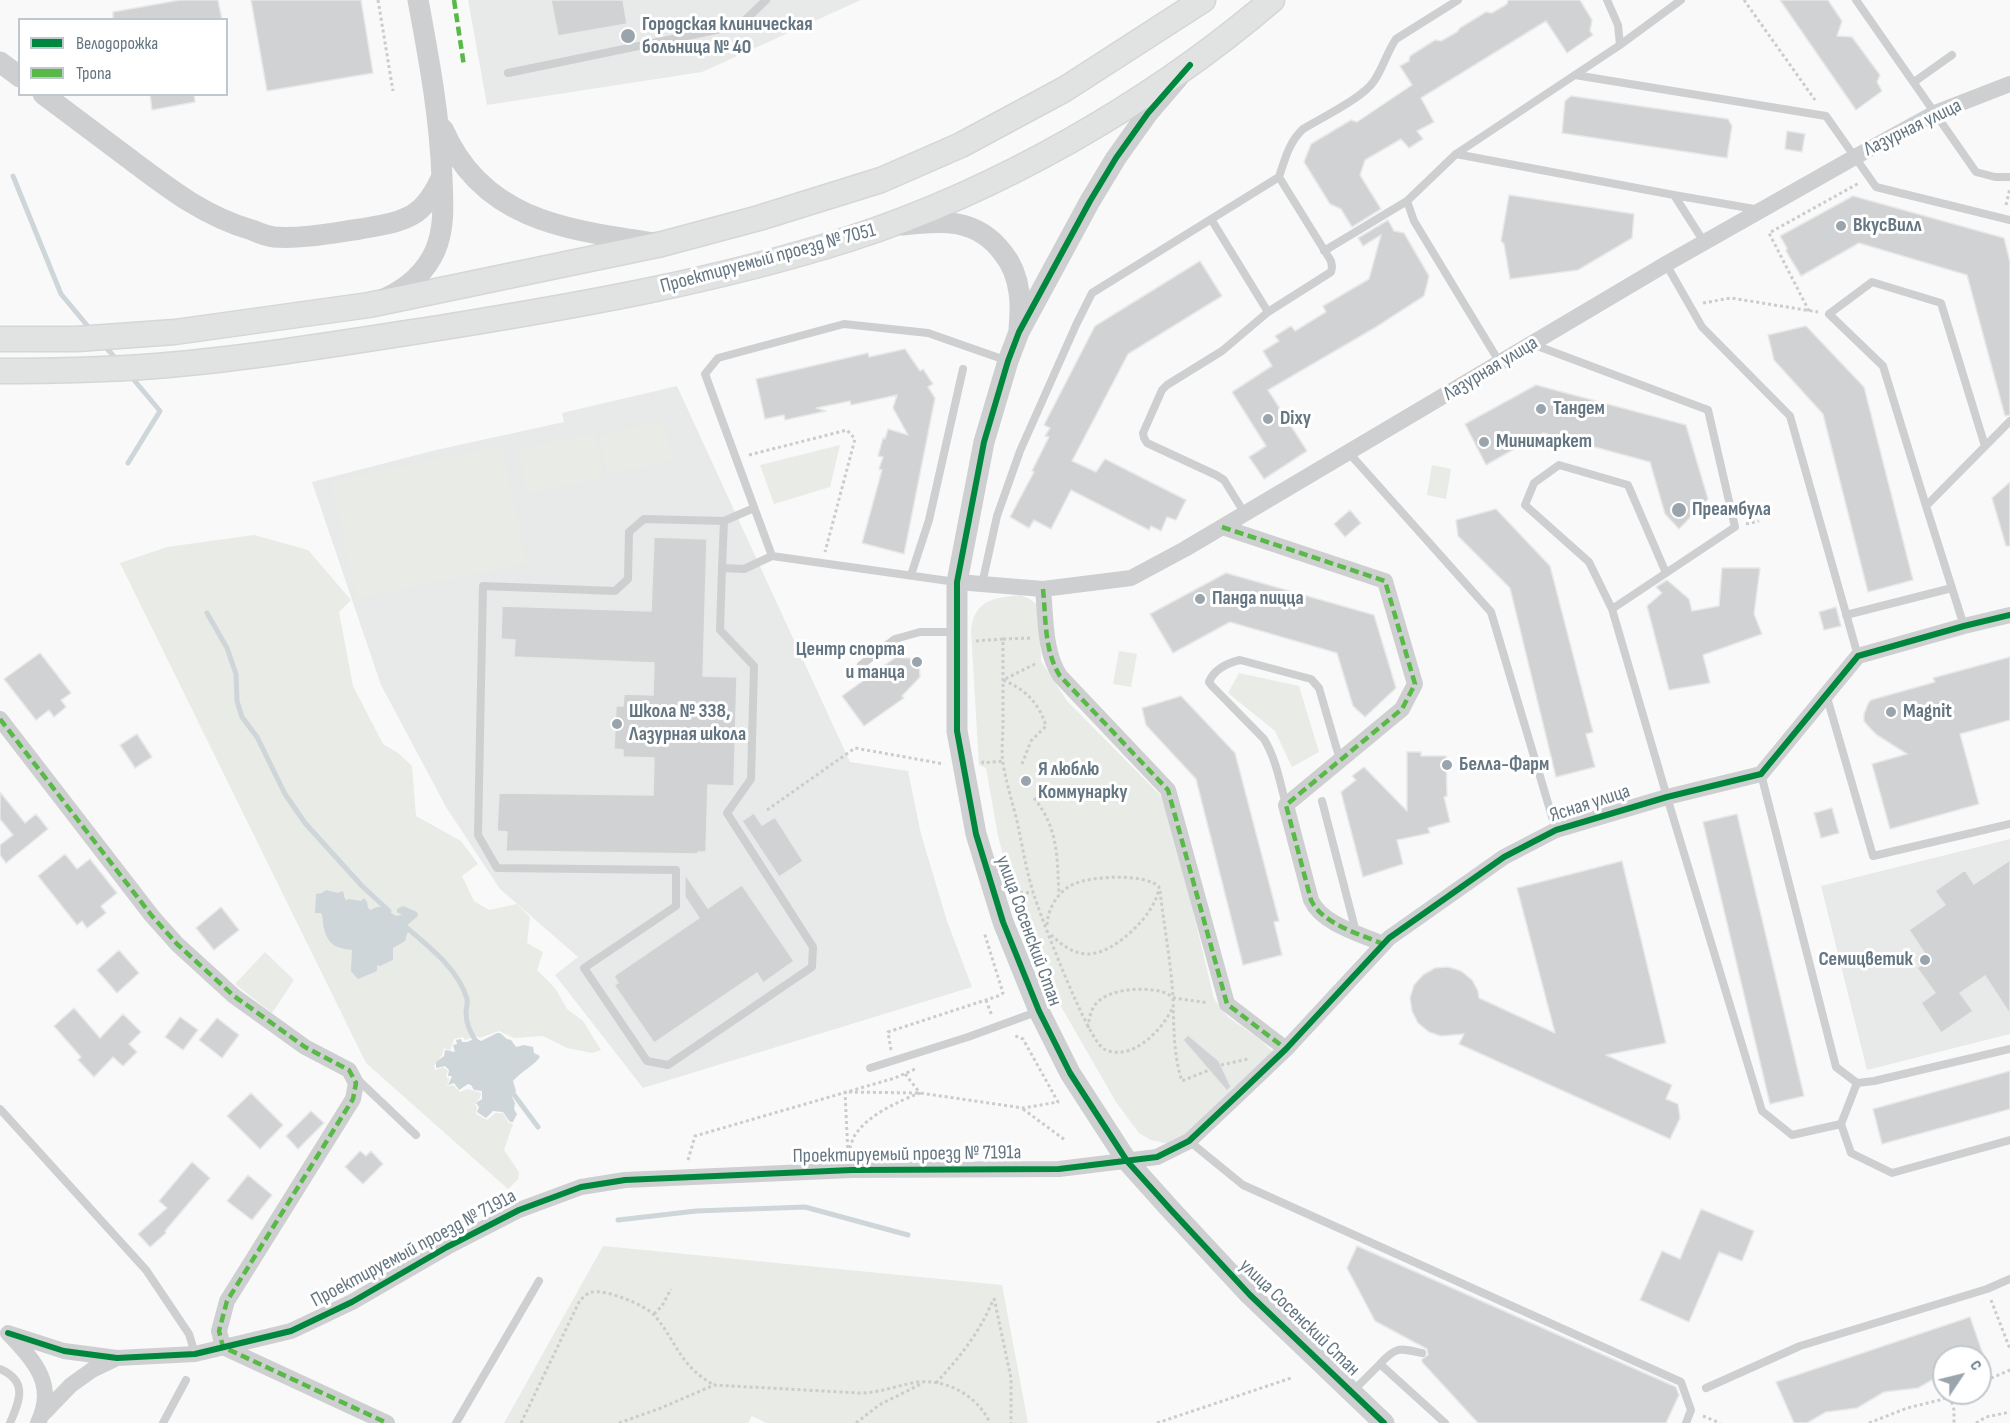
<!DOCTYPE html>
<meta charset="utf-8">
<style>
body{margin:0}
#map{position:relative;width:2010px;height:1423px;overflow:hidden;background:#f9f9f9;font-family:"Sofia Sans Condensed",sans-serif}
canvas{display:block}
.legend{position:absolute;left:18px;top:18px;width:210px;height:78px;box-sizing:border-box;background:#fff;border:2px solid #c1c8cd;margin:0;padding:8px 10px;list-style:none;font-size:18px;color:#657683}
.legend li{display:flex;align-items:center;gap:12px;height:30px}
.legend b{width:30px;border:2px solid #c1c8cd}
.north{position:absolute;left:1932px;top:1345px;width:60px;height:60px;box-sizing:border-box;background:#fff;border:2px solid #c1c8cd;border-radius:50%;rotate:55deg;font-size:16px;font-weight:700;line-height:24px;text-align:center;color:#657683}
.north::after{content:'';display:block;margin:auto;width:21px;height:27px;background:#99a4ac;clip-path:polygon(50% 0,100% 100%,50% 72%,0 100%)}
</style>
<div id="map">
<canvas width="2010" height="1423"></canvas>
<ul class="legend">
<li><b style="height:8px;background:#00873e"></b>Велодорожка</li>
<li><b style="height:8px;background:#58b947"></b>Тропа</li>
</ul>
<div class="north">С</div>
</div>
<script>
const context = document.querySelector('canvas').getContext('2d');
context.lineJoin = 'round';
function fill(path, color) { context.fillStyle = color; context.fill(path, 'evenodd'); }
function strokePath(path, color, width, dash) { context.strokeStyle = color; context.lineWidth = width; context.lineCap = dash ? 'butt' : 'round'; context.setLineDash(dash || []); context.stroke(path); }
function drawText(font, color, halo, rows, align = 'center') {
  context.font = font + ' "Sofia Sans Condensed",sans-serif'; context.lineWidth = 6; context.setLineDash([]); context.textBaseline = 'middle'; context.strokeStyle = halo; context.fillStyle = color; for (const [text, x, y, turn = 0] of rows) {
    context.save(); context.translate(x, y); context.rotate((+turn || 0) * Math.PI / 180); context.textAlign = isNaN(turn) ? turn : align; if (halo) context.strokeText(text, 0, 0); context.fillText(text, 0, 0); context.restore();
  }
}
fill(new Path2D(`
 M468 0H861L702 72 487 105Z
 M677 386 850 762 908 771 921 834 947 921 972 987 643 1088 555 975 578 957 500 889 446 807 381 685 312 482 436 450 564 422 562 413Z
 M2010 839V1034L1867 1070 1821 886Z`), '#e8e9e9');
fill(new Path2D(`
 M664 421 672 461 607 474 599 435Z
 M595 433 604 478 527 494 518 449Z
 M502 445 527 563 356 599 331 481Z
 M840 445 830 487 774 504 760 465Z
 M1432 465 1451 469 1446 499 1427 495Z
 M254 535 308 550 351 600 339 612 353 686 383 744 398 753 412 766 416 816 461 841 478 864 462 876 474 901 489 910 517 904 530 917 527 943 543 952 537 970 555 988 567 1009 583 1021 601 1050 592 1053 567 1048 543 1036 514 1038 499 1031 479 1038 477 1036 465 1040 463 1037 454 1039 450 1051 444 1048 442 1055 434 1066 435 1070 443 1067 448 1071 446 1077 449 1079 447 1086 453 1085 460 1092 468 1089 481 1093 480 1098 475 1104 477 1107 476 1114 487 1120 495 1113H503L509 1123 513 1124 504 1150 519 1172 518 1179 508 1189 366 1063 120 563 167 547Z
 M1020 595 1030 599 1039 606 1041 661 1067 701 1167 802 1214 999 1228 1017 1261 1040 1275 1054 1179 1140 1165 1143 1151 1140 1139 1133 1116 1102 1021 937 1030 928 1020 898 1014 896 998 836 986 768 979 765 971 631C974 600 993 598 1020 595Z
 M1119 651 1137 654 1131 687 1113 684Z
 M1239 673 1299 686 1319 752 1292 767 1275 731 1228 693Z
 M265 952 294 980 272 1013 235 984Z
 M603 1246 1002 1285 1028 1423H766L752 1416 748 1423H504Z`), '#e8ebe6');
fill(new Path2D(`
 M326 890 338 893 343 891 345 899 347 900 349 899 361 901 364 898 367 902 368 908 371 910C383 902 386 910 396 916L402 915 397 912V909L403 906 417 912 418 916 406 926 408 931 405 941 393 948V960L380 966 377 965V971L358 979 351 971 352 950C336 948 328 945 324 928 322 922 324 919 321 913H315L316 894 322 893Z
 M497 1033H500L507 1039 511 1040 516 1047 524 1045 533 1047 534 1053 540 1056C537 1064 520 1072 513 1081L516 1091 512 1097 515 1103 514 1109 517 1114 513 1122H510L503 1112 493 1111 486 1118 477 1112 479 1107 476 1103 482 1099V1091L474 1090 471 1085 468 1084 459 1090 454 1083 448 1085 452 1076H448L449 1070 445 1066 436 1068V1062L444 1056 445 1050 455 1052 453 1045 457 1044 456 1040 461 1039 462 1042H467L476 1038 481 1041Z`), '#ced6d9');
strokePath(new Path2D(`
 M13 176 61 294 91 330
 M103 344 117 360
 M128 463 160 411 129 374
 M207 613 227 648 236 674 237 701 242 717 257 737 285 794 305 823 362 886 389 911
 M400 922C424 943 458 967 467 999 468 1003 466 1008 466 1013 466 1025 471 1033 477 1043
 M512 1092 538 1127
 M618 1220 696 1211 805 1207 908 1235`), '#ced6d9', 5);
const building = new Path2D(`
 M180 0H218L222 20H113V12Z
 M251 0H361L373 73 267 91Z
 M551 0H623L627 24 558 36Z
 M1508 0H1580L1592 20 1590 31 1593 35 1567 53 1546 21 1421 98 1434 122 1417 131 1423 139 1409 148 1401 139 1365 160 1360 175 1381 209 1352 227 1341 209 1330 204 1304 162 1311 144 1351 120 1357 122 1412 85 1400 66 1409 61 1410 56 1435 40 1441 41 1457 32 1460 28 1486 12 1492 13 1507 4Z
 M1780 0H1828L1842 21 1837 36 1852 37 1880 75 1877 82 1882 91 1856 110Z
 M150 94H194L195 102 152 110Z
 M1571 96 1728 119 1732 126 1727 158 1562 133 1565 101Z
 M1787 131 1805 134 1802 152 1785 149Z
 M1509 195 1634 214 1632 238 1578 270 1510 279 1504 244 1501 241Z
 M1853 196 2004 238 2010 262V415L2005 416 1967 275 1859 243 1801 276 1786 251 1787 248 1780 236Z
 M1388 220 1394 231 1404 233 1429 276 1424 296 1376 327 1268 390 1307 451 1264 479 1249 457 1266 446 1232 392 1272 366 1263 351 1279 341 1275 336 1291 326 1295 331 1326 312 1323 306 1369 279 1381 235 1363 246 1358 238Z
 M1200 261 1222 296 1128 354 1072 461 1096 472 1105 459 1186 500 1176 520 1167 517 1161 531 1151 526 1149 530 1071 490 1051 529 1034 520 1029 528 1010 517 1034 472 1032 471 1049 437 1045 436 1050 428 1044 425 1095 326Z
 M1806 326 1864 387 1913 580 1868 592 1823 414 1774 360 1768 335Z
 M905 349 920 371 923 369 933 384 928 387 935 398 904 554 862 543 882 470 879 469 883 457 878 456 883 438 885 439 888 429 908 435 893 408 897 395 851 405 850 401 816 408 826 411 785 420 784 415 765 419 756 379 868 353 869 357Z
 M1536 385 1686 425 1708 499 1679 529 1665 514 1650 462 1543 433 1486 465 1465 424Z
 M2010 482V546H2006L1992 498Z
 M1496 509 1550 566 1593 732 1586 734 1595 767 1556 777 1510 588 1458 536 1456 520Z
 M1350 510 1361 523 1345 537 1334 524Z
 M654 537 707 539 703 676 737 677 734 786 708 785 706 852H698V854L506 851 507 832 497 831 499 793 653 795 654 758 623 757V750L614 749 616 706H623L624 694 653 695 654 663 514 657 515 640 501 639 502 606 651 611Z
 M1722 568H1760L1754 614 1762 634 1703 655 1710 683 1669 690 1647 606 1662 593 1656 587 1667 580 1689 599 1692 611 1719 606Z
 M1226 573 1374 615 1396 688 1365 717 1353 706 1337 653 1230 622 1173 653 1150 614Z
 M1836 607 1841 626 1824 630 1819 612Z
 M40 653 71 693 61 700 66 707 54 717 49 710 36 720 4 679Z
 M896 657 919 659 920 677 902 696 904 698 864 726 842 696Z
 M2010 657V720L1960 734 1979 804 1890 829 1872 764 1907 754 1877 735 1868 726 1864 721V714L1868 704 1871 700 1935 682 1933 678Z
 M1181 696 1235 753 1279 921 1274 922 1282 955 1243 965 1196 779 1146 725 1142 708Z
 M137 734 152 757 135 768 120 745Z
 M1407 752H1421V756H1446L1447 796 1444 797 1450 822 1428 828 1430 833 1397 840 1403 864 1363 877 1341 792 1356 780 1352 776 1364 767 1407 811Z
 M0 792 25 823 36 814 48 829 6 863 0 855V845L13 835 0 819Z
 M1832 808 1839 833 1821 838 1814 813Z
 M754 813 762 825 775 817 803 861 779 877 742 821Z
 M1737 814 1804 1096 1770 1104 1703 822Z
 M65 854 77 869 90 859 117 893 101 906 106 913 87 928 82 921 77 925 38 876Z
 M2010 860V1014L1985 976 1960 993 1973 1011 1941 1033 1921 1003 1935 993 1917 968 1929 960 1909 930 1945 905 1935 891 1965 870 1974 884Z
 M1622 861 1666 1043 1606 1055 1672 1085 1666 1099 1678 1104 1680 1118 1670 1139 1459 1044 1464 1034 1441 1036 1429 1032 1418 1023 1412 1011 1410 998 1414 985 1423 975 1435 968 1448 967 1461 971 1472 980 1478 991 1479 998 1555 1033 1517 888Z
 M685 874 708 908 742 885 794 961 763 983 757 973 654 1043 614 985 618 983 614 976 699 918 685 897Z
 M221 907 239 930 214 950 196 928Z
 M119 950 139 973 117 993 97 970Z
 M74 1008 100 1038 123 1014 141 1032 129 1044 137 1052 123 1066 113 1057 94 1077 78 1060 81 1057 54 1026Z
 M180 1017 198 1030 183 1050 165 1037Z
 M217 1018 239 1035 222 1058 199 1040Z
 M1188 1035 1219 1061 1231 1087 1227 1091 1183 1040Z
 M2010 1071V1109L1882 1144 1873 1109Z
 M251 1093 283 1125 260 1149 227 1116Z
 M311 1111 324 1123 298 1149 286 1136Z
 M360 1151 366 1156 371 1151 383 1164 363 1184 345 1167Z
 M192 1162 210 1178 165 1231 166 1233 150 1247 138 1234 167 1208 159 1201Z
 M248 1175 272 1195 252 1220 227 1201Z
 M1701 1209 1754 1231 1742 1261 1719 1252 1689 1322 1640 1300 1662 1251 1680 1259Z
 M1357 1246 1676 1387 1679 1395 1666 1423H1478L1422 1362V1359L1428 1355 1427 1349 1375 1321 1347 1268Z
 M1970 1317 1984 1357H1944V1373L1918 1388 1884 1392 1857 1408 1826 1412 1807 1423H1794L1776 1382Z`);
fill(building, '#d0d2d3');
strokePath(building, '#e8e8e8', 1.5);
const secondary = new Path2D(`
 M0 339H77L175 332 369 305 662 244 759 218 881 180 961 145 1065 89 1203 0
 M0 371C52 371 104 370 156 366 253 358 349 342 445 327 581 305 717 281 849 239 998 191 1153 102 1272 0`);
strokePath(secondary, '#d5d6d7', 27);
strokePath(new Path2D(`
 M378 0 393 91
 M1744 0 1815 100
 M2006 205 2010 188
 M1703 303 1731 298 1818 312
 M1809 311 1769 233 1859 183
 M749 455 847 430 855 439 825 552
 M1746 524 1759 521
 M1003 639 1031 638
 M976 641 1003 639C1003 667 1003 694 1003 721 1003 735 1001 750 1003 763 1006 782 1012 801 1017 821 1022 844 1026 869 1033 892 1040 915 1088 1041 1104 1049 1131 1063 1162 1030 1172 1009
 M982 761 983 763 1003 761
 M1022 764 1031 741 1046 726C1039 703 1025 689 1003 680L1037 663
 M1034 798C1059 829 1057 858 1059 895
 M767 810 855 748 944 764
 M1160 891C1164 926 1171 962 1173 998 1174 1026 1173 1054 1182 1081L1209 1070
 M1014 892 1033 893
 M1047 925C1048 908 1058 891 1074 884 1091 876 1146 873 1159 887 1157 913 1114 955 1087 954 1071 953 1061 944 1050 934
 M986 1000 992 1016
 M1088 1028C1089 1020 1090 1012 1095 1005 1106 989 1144 986 1162 992 1167 993 1170 996 1175 998 1186 1000 1197 1001 1208 1003
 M891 1050 888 1032 998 996 1003 993 984 932
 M1221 1065 1248 1059
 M1023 1109 1065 1140
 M848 1154 845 1092 920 1093 1023 1108 1058 1102 1023 1039 1013 1035
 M848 1154C850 1148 852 1140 855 1135 868 1115 899 1101 920 1093L905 1074
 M688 1160 695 1136 895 1078 915 1069
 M994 1298 1011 1378V1423
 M1991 1300 2010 1349
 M654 1314 662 1306 671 1289
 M936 1383C960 1357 980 1332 993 1300
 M1980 1383 2010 1370
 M1950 1396 1954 1410V1423
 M1703 1416 1720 1423
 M521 1423 580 1300C584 1297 587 1293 592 1292 605 1289 646 1305 655 1316 678 1344 679 1365 714 1385
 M619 1423 661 1408 714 1385 859 1393C881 1393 897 1385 918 1382 947 1379 978 1396 990 1423
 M856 1423 879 1405 921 1384
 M1157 1423 1291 1378
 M1869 1423 1907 1408 1940 1400 1958 1393
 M1976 1423 1986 1417 2010 1412`), '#cbcccd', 3, [3, 3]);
strokePath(new Path2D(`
 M1856 0 1976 172 1995 177H2010
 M1620 45 1681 0
 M508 73 740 25 766 0
 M1575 75 1826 116 1876 187 2010 220
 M1914 82 1952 55
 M1456 154 1674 195 1704 242
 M1674 195 1760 210
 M1407 201 1414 221 1500 363
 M1211 219 1268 312
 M1324 251 1407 201 1456 154 1620 45 1618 25 1607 0
 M1666 264 1702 327 1790 416 1858 656
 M1532 344 1708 410 1735 527 1612 609 1667 797 1762 1111 1792 1135 1841 1124 1857 1083 1836 1067 1761 774
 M1349 453 1491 612 1556 830
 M1926 506 1883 366 1829 314 1872 282 1941 303 1985 446
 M1245 514 1224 480 1216 475 1147 443 1144 438 1143 433 1162 390 1167 385 1222 351 1268 312 1331 272 1332 267 1331 261 1279 177
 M724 521 754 508
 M722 568 720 630 754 666 751 779 727 813 813 947 812 967 668 1065 647 1061 584 968 676 906V870L497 868 478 835 483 586 615 591 628 579 629 532 644 519 724 521 722 568 744 569 772 556
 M911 575 929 520 963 369
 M956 582 772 556 705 374 718 358 844 324 928 333 1008 361
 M982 584 997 516 1020 451 1076 325 1092 293 1279 177C1285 159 1289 142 1303 129 1321 118 1363 98 1374 81 1383 68 1387 52 1396 39L1458 0
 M1612 609 1589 562 1525 505 1534 483 1559 465 1628 485 1666 573
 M1846 615 1952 588
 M1964 626 1926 506 2010 421
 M861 665 895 639 920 632H956
 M1826 694 1873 856 2010 824
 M1322 801 1356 932
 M1286 805C1280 782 1276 759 1264 739L1212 686 1209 682C1214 669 1228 663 1240 660L1311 679 1319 688 1340 760
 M870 1068 968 1037 1039 1011
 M356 1078 416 1135
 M1857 1083 1874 1081 2010 1049
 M0 1109 146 1270 189 1334 195 1354
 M1841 1124 1851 1153 1892 1173 2010 1140
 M1189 1141 1243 1185 1681 1382 1691 1410 1686 1423
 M1380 1364C1396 1346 1400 1348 1422 1353
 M0 1369C28 1381 20 1400 10 1423
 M1706 1388 1800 1346 1987 1289 2010 1279
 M1351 1393 1380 1364 1445 1423
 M163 1423 186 1380
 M456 1423 539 1281`), '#cecfd0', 8);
strokePath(new Path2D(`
 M1222 527 1385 581 1415 684 1402 709 1286 805 1311 900C1322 924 1360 934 1383 944
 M957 582 1043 589 1131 578 1185 549 1666 264 1855 157 1935 113 2010 84
 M1043 589C1046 618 1044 651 1060 676L1168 790 1227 1004 1286 1049
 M0 719 152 916 177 944 234 996 305 1047 349 1070 356 1083 353 1099 227 1301 219 1331 223 1347 387 1423
 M8 1333 64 1351 117 1358 195 1354 291 1331 352 1302 447 1247 519 1210 581 1187 625 1180 852 1170 1059 1169 1157 1157 1189 1141 1241 1092 1286 1049 1389 938 1504 857 1556 830 1667 797 1761 774 1858 656 1964 626 2010 615
 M9 1334C34 1361 57 1384 38 1423
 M42 1415 71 1385 92 1370 117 1358`), '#cecfd0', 16);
strokePath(new Path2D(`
 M0 62 20 77
 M1178 78 1148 113 1116 158 1090 201 1019 332 1008 361 984 442 957 582V731L976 834 1003 922 1039 1011 1070 1073 1127 1161 1171 1210 1250 1295 1384 1423
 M43 94C71 115 99 136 127 157 167 187 203 216 252 230 259 233 267 236 274 237 302 239 332 233 360 229 404 221 423 220 442 176
 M443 129C482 220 567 230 654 243
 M902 225C942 220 977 218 1003 253 1012 264 1017 278 1019 292 1021 304 1020 317 1019 329
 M386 298C407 288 425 273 435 251 445 228 443 203 442 178 440 118 429 59 418 0`), '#cecfd0', 21);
strokePath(secondary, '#e1e2e2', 24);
strokePath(new Path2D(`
 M454 0 464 66
 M1222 527 1385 581 1415 684 1402 709 1286 805 1311 900C1322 924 1360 934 1383 944
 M1043 589C1046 618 1044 651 1060 676L1168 790 1227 1004 1286 1049
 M0 719 152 916 177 944 234 996 305 1047 349 1070 356 1083 353 1099 227 1301 219 1331 223 1347 387 1423`), '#58b947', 4.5, [9, 4.5]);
strokePath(new Path2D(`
 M1190 65 1148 113 1116 158 1090 201 1019 332 1008 361 984 442 957 582V731L976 834 1003 922 1039 1011 1070 1073 1127 1161 1171 1210 1250 1295 1384 1423
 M8 1333 64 1351 117 1358 195 1354 291 1331 352 1302 447 1247 519 1210 581 1187 625 1180 852 1170 1059 1169 1157 1157 1189 1141 1241 1092 1286 1049 1389 938 1504 857 1556 830 1667 797 1761 774 1858 656 1964 626 2010 615`), '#00873e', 6);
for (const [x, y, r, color] of [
 [628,36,8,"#99a4ac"],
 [1841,226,6,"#99a4ac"],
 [1541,409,6,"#99a4ac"],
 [1268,419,6,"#99a4ac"],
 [1484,442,6,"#99a4ac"],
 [1679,510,8,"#99a4ac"],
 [1200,599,6,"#99a4ac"],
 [917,662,6,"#99a4ac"],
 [1891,712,6,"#99a4ac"],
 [617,724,6,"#99a4ac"],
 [1447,765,6,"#99a4ac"],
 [1026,781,6,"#99a4ac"],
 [1925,960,6,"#99a4ac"]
]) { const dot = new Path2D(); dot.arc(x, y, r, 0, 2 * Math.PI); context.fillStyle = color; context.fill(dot); strokePath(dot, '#fff', 2); }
drawText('bold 20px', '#657683', '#fff', [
 ["Городская клиническая",642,25],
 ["больница № 40",642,48],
 ["ВкусВилл",1853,226],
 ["Тандем",1553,409],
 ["Dixy",1280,419],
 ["Минимаркет",1496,442],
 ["Преамбула",1692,510],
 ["Панда пицца",1212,599],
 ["Центр спорта",905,650,"right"],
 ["и танца",905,673,"right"],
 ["Школа № 338,",629,712],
 ["Лазурная школа",629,735],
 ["Magnit",1903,712],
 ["Белла-Фарм",1459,765],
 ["Я люблю",1038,770],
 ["Коммунарку",1038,793],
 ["Семицветик",1913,960,"right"]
], 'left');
drawText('20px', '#657683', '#fff', [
 ["Лазурная улица",1913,128,-26],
 ["Проектируемый проезд № 7051",768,259,-15],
 ["Лазурная улица",1491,369,-31],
 ["Ясная улица",1590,804,-18],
 ["улица Сосенский Стан",1028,931,70],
 ["Проектируемый проезд № 7191а",907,1155,-1],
 ["Проектируемый проезд № 7191а",414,1249,-28],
 ["улица Сосенский Стан",1299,1318,44]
]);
</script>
